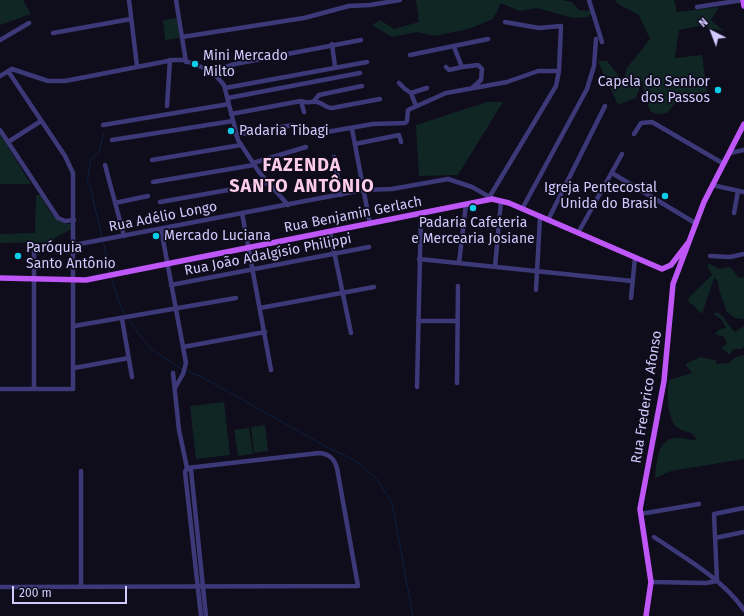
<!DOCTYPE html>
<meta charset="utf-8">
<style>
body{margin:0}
#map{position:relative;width:744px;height:616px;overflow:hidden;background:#0f0c1c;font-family:"Fira Sans",sans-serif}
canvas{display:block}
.north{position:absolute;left:692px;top:12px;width:40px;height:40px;-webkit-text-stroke:3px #0f0c1c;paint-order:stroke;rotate:318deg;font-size:11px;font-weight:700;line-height:16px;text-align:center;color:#d0cafd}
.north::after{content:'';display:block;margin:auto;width:14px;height:18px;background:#d0cafd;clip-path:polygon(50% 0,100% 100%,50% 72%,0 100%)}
.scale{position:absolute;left:12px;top:586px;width:115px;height:18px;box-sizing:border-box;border:2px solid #d0cafd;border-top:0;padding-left:5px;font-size:12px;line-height:14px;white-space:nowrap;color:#d0cafd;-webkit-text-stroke:3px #0f0c1c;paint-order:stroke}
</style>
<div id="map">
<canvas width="744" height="616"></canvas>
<div class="north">N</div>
<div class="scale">200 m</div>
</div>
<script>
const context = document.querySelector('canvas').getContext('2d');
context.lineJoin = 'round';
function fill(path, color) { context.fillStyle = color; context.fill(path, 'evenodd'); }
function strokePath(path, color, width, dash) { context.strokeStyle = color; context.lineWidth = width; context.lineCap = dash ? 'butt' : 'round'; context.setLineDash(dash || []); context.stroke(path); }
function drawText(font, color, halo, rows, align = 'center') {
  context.font = font + ' "Fira Sans",sans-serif'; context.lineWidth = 3.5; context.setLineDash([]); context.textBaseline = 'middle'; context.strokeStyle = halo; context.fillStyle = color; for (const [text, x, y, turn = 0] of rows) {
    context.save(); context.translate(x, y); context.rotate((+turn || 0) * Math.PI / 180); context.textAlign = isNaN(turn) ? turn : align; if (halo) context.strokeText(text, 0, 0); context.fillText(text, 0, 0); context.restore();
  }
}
fill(new Path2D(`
 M0 0H23L31 14 0 25Z
 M416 0H562L572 2 579 10 593 11 588 17 573 18 537 8 519 11 501 3 493 19 468 29 435 36 417 32 392 37 372 25 380 20 394 29 419 22Z
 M615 0H674L677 12 719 7 711 20 724 31 699 26 679 30 675 58 702 55 707 92 681 96 667 113 656 114 650 111 643 89V79L636 98 618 105 598 61H607L623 81 627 68 650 39 639 15 618 4Z
 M177 18 180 38 165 40 163 20Z
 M487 102H503L458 175 419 176 416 125Z
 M0 134 31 184H0Z
 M36 195H40C48 208 55 225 72 224V229L54 238V242L0 243V234L35 233Z
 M710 264 719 269 730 267 739 278 744 277V319L735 318 726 311C724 300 718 293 718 281L714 278 702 314 688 301 690 296 712 275 707 265Z
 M717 312C726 317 727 325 735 332L744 326V347L741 349H733L730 355 721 348 727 344 724 337 715 334 720 329 726 328 721 319 713 314Z
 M744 355V459L671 471 655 478C657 461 657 436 679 438 686 438 690 441 697 439 688 428 687 434 678 428 668 422 666 392 669 380L692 373 685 364 700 357 715 360 717 364 729 363 736 357Z
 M224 402 230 455 196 459 190 406Z
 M265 425 268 451 254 453 251 427Z
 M249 428 253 454 238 456 234 430Z`), '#102625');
strokePath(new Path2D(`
 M102 238 90 185 87 181 91 159 99 152 104 133
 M103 241 110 273
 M111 278 119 302 125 315
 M129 321 150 348 181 369
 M186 371 200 376 325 446 352 459 361 465 377 479 392 503 413 616`), '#0d203f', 1);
strokePath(new Path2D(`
 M129 0 137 66
 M176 0 186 62
 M589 0 602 42
 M697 7 743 0
 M53 33 131 19
 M182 37 304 18 349 6 370 5 400 0
 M0 40 29 23
 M332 44 335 67
 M454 47 462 67 478 65 482 69 481 80 472 88
 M410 55 488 39
 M446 67 449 70 462 67
 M212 71 235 64 361 40
 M0 76 12 69 48 81H65L173 60H183L212 71 224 85 238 140 259 172 288 205
 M399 83 405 89 411 93 416 106
 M225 88 367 62
 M411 93 427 88
 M228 98 360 73
 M301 101 304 112
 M313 102 319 95 362 86
 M167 106 170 60
 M231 114 301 101C308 104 311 101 317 102 323 103 326 108 332 108L380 99
 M103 125 229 104
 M352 129 370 224
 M0 130 58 218 65 221 74 220
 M315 134 373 124 405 123 407 121 408 110 446 93 507 82 538 71H559
 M634 134 641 123 652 122 724 164
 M236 135 293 125
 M112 140 233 121
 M8 142 41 121
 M355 144 399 135 401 142
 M730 153 744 150
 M334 157 341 195
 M152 160 241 145
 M253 163 306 147
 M105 165 124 236
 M612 173 695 223
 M153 182 254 165
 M712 185 744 192
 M490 196 556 86 559 71 561 26 539 28 505 22
 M160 202 268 183
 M115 203 148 196
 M522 209 587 89 594 66 596 39
 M242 213 271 370
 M734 213 738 191
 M548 220 605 106
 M161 229 186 363 183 374 175 388
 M330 232 351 333
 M578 233 622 154
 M74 245 363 190 392 189 448 179 472 187 495 200
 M710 256 730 257 744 254
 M419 259 632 281
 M459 263 466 204
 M495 267 501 201
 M171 285 369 247
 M536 290 540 217
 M631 298 635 258
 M260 308 374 287
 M122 319 132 377
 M418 321H458
 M74 326 236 298
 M183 347 265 332
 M74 368 129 358
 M173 373 179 430 187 468 185 472 201 616
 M457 383 458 286
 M417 387 421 213
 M0 389H73V173L65 156 8 71
 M34 389V245
 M187 468 191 470 206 616
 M640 514 699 504
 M654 537C685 558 723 579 744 610
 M715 538 744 532
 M717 581 714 514 744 508
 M651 582 706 583 717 581
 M81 586V471
 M0 587 358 586 337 468C334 458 329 454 319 453L187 468`), '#3d3979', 4.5);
strokePath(new Path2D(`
 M743 0 744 6
 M0 278 86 280 492 199 509 203 662 269 671 265 688 243
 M646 616 651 582 640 509 664 381 673 284 704 202 744 124`), '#be56f8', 5.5);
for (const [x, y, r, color] of [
 [195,64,4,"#0acee8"],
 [718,90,4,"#0acee8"],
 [231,131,4,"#0acee8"],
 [665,196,4,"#0acee8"],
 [473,208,4,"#0acee8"],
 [156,236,4,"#0acee8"],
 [18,256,4,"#0acee8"]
]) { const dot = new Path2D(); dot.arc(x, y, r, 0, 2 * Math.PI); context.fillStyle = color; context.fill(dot); strokePath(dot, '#0f0c1c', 1.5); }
drawText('14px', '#d0cafd', '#0f0c1c', [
 ["Mini Mercado",203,56],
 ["Milto",203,72],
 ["Capela do Senhor",710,82,"right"],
 ["dos Passos",710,98,"right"],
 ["Padaria Tibagi",239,131],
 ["Igreja Pentecostal",657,188,"right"],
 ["Unida do Brasil",657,204,"right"],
 ["Padaria Cafeteria",473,223,"center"],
 ["e Mercearia Josiane",473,239,"center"],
 ["Mercado Luciana",164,236],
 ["Paróquia",26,248],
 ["Santo Antônio",26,264]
], 'left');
drawText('14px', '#d0cafd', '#0f0c1c', [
 ["Rua Benjamin Gerlach",353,215,-11],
 ["Rua Adélio Longo",163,217,-11],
 ["Rua João Adalgísio Philippi",268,255,-11],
 ["Rua Frederico Afonso",647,397,-81]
]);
context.letterSpacing = '1px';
drawText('bold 18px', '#fdccea', '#0f0c1c', [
 ["FAZENDA",302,166],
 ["SANTO ANTÔNIO",302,187]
]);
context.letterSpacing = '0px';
</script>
